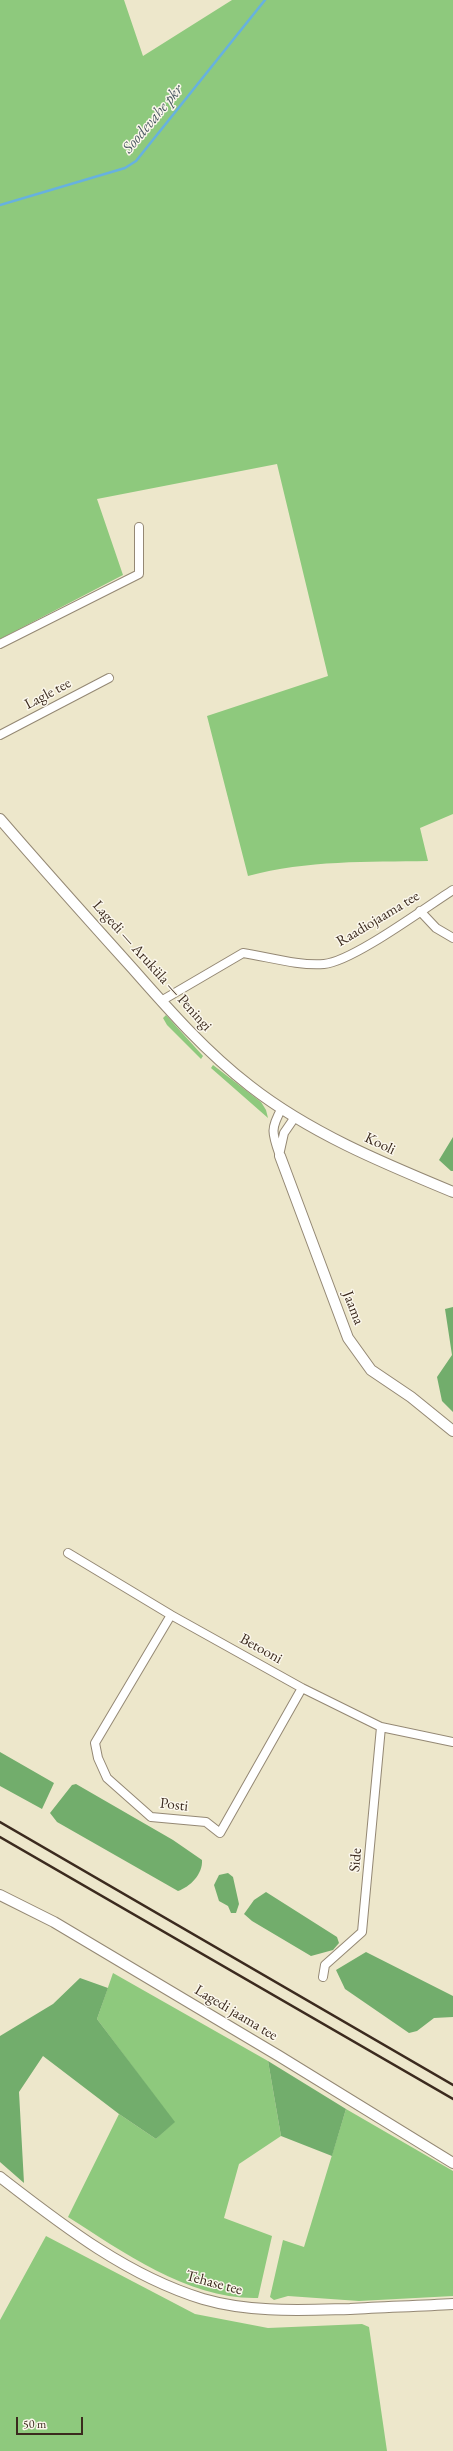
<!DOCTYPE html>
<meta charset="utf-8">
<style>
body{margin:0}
#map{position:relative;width:453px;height:2451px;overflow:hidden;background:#ede7cb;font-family:"EB Garamond",serif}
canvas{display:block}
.scale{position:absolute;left:16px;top:2417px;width:67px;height:18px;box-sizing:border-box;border:2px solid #3b2a1e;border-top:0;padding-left:5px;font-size:12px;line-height:14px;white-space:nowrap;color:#3b2a1e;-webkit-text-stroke:3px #fbf7ec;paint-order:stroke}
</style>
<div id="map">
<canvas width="453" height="2451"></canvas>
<div class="scale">50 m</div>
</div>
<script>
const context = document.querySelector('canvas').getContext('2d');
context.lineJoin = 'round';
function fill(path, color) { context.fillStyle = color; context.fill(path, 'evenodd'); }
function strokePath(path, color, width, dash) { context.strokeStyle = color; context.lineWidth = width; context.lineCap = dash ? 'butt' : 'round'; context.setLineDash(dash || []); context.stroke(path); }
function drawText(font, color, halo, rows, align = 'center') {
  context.font = font + ' "EB Garamond",serif'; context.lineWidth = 3; context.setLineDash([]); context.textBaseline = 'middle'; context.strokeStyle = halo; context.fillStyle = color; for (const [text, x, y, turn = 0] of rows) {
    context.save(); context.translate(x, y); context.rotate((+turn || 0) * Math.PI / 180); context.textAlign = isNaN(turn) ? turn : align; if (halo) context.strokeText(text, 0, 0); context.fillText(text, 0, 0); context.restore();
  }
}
fill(new Path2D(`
 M0 0H124L143 56 232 0H453V814L420 828 428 861C368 862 307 860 248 876L207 716 328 676 277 464 97 499 123 575 0 639Z
 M166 1015 203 1056 201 1059 167 1025 163 1018Z
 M213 1065 261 1102 266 1110 268 1118 211 1068Z
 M113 1973 268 2061 281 2136 239 2164 224 2218 272 2236 258 2298C190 2300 123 2252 68 2217L119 2114 156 2139 174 2122 97 2019Z
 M346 2109 453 2171V2296L359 2301 288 2296 274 2300 270 2297 283 2240 304 2247Z
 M46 2236 195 2314 268 2328 362 2324 369 2327 387 2451H0V2320Z`), '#8ec97d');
fill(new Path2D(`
 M453 1137V1171H451L439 1160Z
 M453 1307V1412L442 1401 437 1377 452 1355 445 1309Z
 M0 1752 54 1783 42 1809 0 1786Z
 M76 1784 173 1840 202 1860C203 1874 190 1887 178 1891L57 1822 50 1813 72 1785Z
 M228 1873 233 1877 239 1904 236 1913H231L228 1906 219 1901 214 1885 219 1875Z
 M266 1892 337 1937 339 1943 333 1950 311 1956 252 1921 244 1914 254 1900Z
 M366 1952 453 1996V2017L434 2018 417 2031 409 2033 345 1989 336 1970Z
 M80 1978 108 1988 97 2019 175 2122 156 2139 119 2114 43 2056 19 2092 24 2183 0 2162V2036L53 2004Z
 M268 2061 346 2109 332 2156 281 2136Z`), '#72ad6c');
strokePath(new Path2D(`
 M0 205 125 168 136 161 265 0`), '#67b1df', 2.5);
const minor = new Path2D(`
 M0 644 139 574V527
 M0 735 109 678
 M420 911 436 928 453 938
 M161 1001 243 953C269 957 298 966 324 964 352 962 426 907 453 890
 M280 1151 284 1133 295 1117
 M280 1156C272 1133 270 1129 282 1108
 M68 1553 171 1615 302 1688 381 1727 453 1742
 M171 1615 95 1743 98 1758 107 1778 151 1817 206 1822 220 1833 302 1688
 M323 1977 325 1965 362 1932 381 1727`);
const tertiary = new Path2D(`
 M0 819C44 870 88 919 133 969 169 1010 206 1052 250 1086 310 1133 383 1163 453 1192
 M280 1156 348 1338 371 1370 411 1397 453 1431
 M0 1895 54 1922 279 2056 453 2163
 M0 2177C62 2225 127 2276 203 2299 251 2313 302 2310 350 2309 385 2307 419 2306 453 2304`);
strokePath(minor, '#948874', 10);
strokePath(tertiary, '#948874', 12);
strokePath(minor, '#fff', 8);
strokePath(tertiary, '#fff', 10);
strokePath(new Path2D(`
 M0 1822 453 2085
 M0 1837 453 2099`), '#3b2a1e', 2.5);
drawText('15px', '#3b2a1e', '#fbf7ec', [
 ["Lagle tee",48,694,-28],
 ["Raadiojaama tee",378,919,-31],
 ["Lagedi — Aruküla — Peningi",152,966,48],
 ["Kooli",380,1144,26],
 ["Jaama",353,1308,69],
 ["Betooni",261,1649,29],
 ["Posti",174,1805,6],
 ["Side",356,1860,-85],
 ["Lagedi jaama tee",236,2013,31],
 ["Tehase tee",214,2283,15]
]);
drawText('italic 16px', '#4a5962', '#fbf7ec', [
 ["Soodevahe pkr",153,119,-50]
]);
</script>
